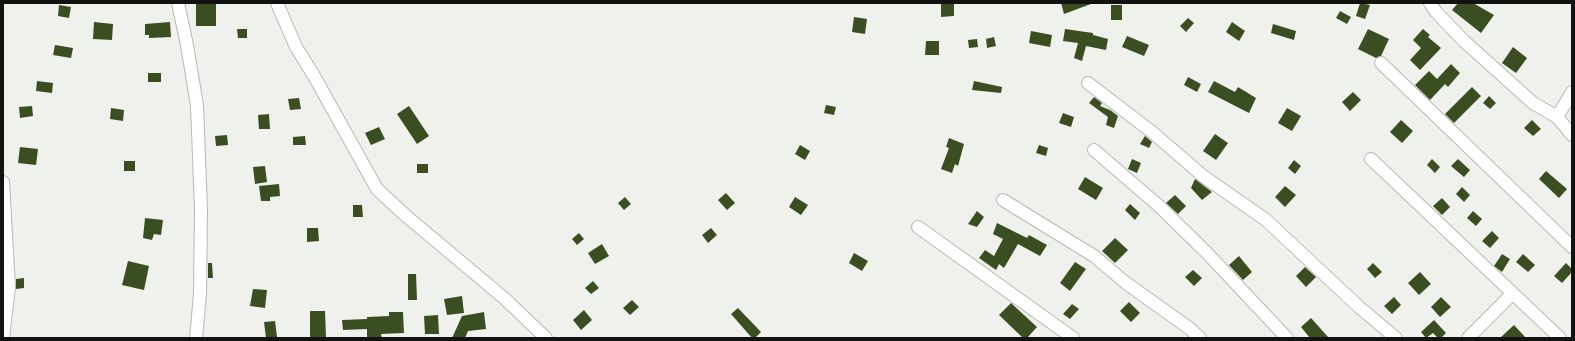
<!DOCTYPE html>
<style>
body{margin:0}
#map{position:relative;width:1575px;height:341px;overflow:hidden;background:#eff2ec;font-family:"DejaVu Sans",sans-serif}
canvas{display:block}
.frame{position:absolute;inset:0;border:4px solid #121311;pointer-events:none}
</style>
<div id="map">
<canvas width="1575" height="341"></canvas>
<div class="frame"></div>
</div>
<script>
const context = document.querySelector('canvas').getContext('2d');
context.lineJoin = 'round';
function fill(path, color) { context.fillStyle = color; context.fill(path, 'evenodd'); }
function strokePath(path, color, width, dash) { context.strokeStyle = color; context.lineWidth = width; context.lineCap = dash ? 'butt' : 'round'; context.setLineDash(dash || []); context.stroke(path); }
fill(new Path2D(`
 M196 3H216V26H196Z
 M941 3H954V16L941 17Z
 M1061 3H1091V4L1064 14Z
 M1360 3 1370 5 1365 19 1356 16Z
 M1458 3H1473L1494 15 1481 33 1452 10Z
 M59 5 71 7 69 18 58 16Z
 M1111 5H1122V20H1111Z
 M1340 11 1351 17 1347 24 1336 18Z
 M854 17 867 19 865 34 852 32Z
 M1188 18 1194 23 1186 32 1180 26Z
 M94 22 113 24 112 40 93 39Z
 M170 22 171 37 149 38V35H145V24Z
 M1232 22 1245 31 1239 41 1226 32Z
 M1273 24 1296 31 1294 40 1271 33Z
 M237 29H247V38H238Z
 M1065 29 1093 33V35L1108 39 1106 50 1086 46 1082 61 1074 58 1078 43 1063 41Z
 M1368 29 1389 39 1381 56 1376 58 1358 49Z
 M1423 29 1430 35 1428 37 1441 48 1420 70 1410 60 1421 48 1413 40Z
 M1031 31 1052 35 1050 47 1029 43Z
 M1127 36 1149 45 1144 56 1122 47Z
 M994 37 996 46 987 48 986 39Z
 M977 39 978 47 969 48 968 40Z
 M926 41H939V55H925Z
 M55 45 73 48 71 58 53 55Z
 M1513 47 1527 58 1516 73 1502 63Z
 M1451 64 1460 73 1448 87 1445 84 1430 100 1415 85 1429 71 1437 79Z
 M148 73H161V82H148Z
 M1188 77 1201 84 1197 92 1184 85Z
 M37 81 53 83 52 93 36 91Z
 M974 81 1002 87 1001 93 972 90Z
 M1214 81 1235 92 1238 87 1256 98 1249 113 1208 92Z
 M1472 87 1481 96 1454 123 1445 114Z
 M1353 92 1361 100 1350 111 1342 102Z
 M1489 96 1496 103 1490 109 1483 103Z
 M1094 97 1102 103 1100 106 1110 110 1118 116 1114 128 1106 125 1108 117 1089 103Z
 M299 98 301 109 290 110 288 99Z
 M826 105 836 107 834 115 824 113Z
 M32 106 33 116 20 118 19 107Z
 M409 106 429 136 417 144 397 114Z
 M111 108 124 110 123 121 110 119Z
 M1287 108 1301 116 1292 131 1278 123Z
 M1063 113 1074 117 1071 127 1059 123Z
 M269 114 270 129H259L258 115Z
 M1401 120 1413 131 1402 143 1390 132Z
 M1532 120 1541 129 1533 136 1524 128Z
 M379 127 385 139 371 145 365 133Z
 M1215 134 1228 143 1216 160 1203 151Z
 M227 135 228 145 216 146 215 136Z
 M305 136 306 145H293V137Z
 M1145 136 1152 142 1149 148 1140 144Z
 M949 138 964 144 958 166 955 164 952 173 941 169 949 148 946 147Z
 M800 145 810 151 805 160 795 154Z
 M1039 145 1048 148 1046 156 1036 153Z
 M20 147 38 149 36 165 18 163Z
 M1132 159 1141 163 1137 173 1128 169Z
 M1432 159 1440 167 1435 173 1427 165Z
 M1458 159 1470 170 1464 177 1451 166Z
 M1294 160 1301 166 1295 174 1288 168Z
 M124 161H135V171H124Z
 M417 164H428V173H417Z
 M265 166 267 182 255 184 253 167Z
 M1546 171 1567 189 1559 198 1539 179Z
 M1085 177 1103 188 1096 200 1078 189Z
 M1195 179 1212 192 1202 200 1191 188Z
 M279 184 280 196 270 197V201H261L259 186Z
 M1285 186 1296 195 1285 207 1275 197Z
 M1462 187 1470 195 1464 202 1456 194Z
 M726 193 735 203 727 210 718 200Z
 M1175 195 1186 206 1178 214 1166 203Z
 M625 197 631 204 624 210 618 203Z
 M795 197 808 205 801 215 789 207Z
 M1442 198 1450 207 1442 215 1433 206Z
 M1130 204 1140 213 1135 220 1125 210Z
 M353 205H362L363 217H353Z
 M977 211 984 217 977 227 968 224Z
 M1473 211 1482 219 1476 226 1467 218Z
 M145 218 163 220 161 235 154 234 152 240 143 238Z
 M997 223 1027 238 1029 235 1047 245 1040 256 1018 244 1004 268 999 264 996 270 979 258 985 250 994 256 1003 239 993 234Z
 M307 228H318L319 241 307 242Z
 M711 228 717 235 708 243 702 235Z
 M1492 231 1499 238 1490 248 1482 241Z
 M579 233 584 239 577 245 572 239Z
 M1115 238 1128 250 1115 263 1102 251Z
 M602 244 609 256 595 264 588 253Z
 M854 253 868 261 862 271 849 263Z
 M1502 254 1510 259 1502 272 1494 266Z
 M1523 254 1535 265 1528 272 1516 262Z
 M1239 256 1252 272 1243 280 1229 265Z
 M128 261 149 266 144 290 122 285Z
 M1075 262 1086 269 1070 291 1060 283Z
 M208 263H212L213 278H208Z
 M1373 263 1382 272 1375 278 1367 269Z
 M1566 263 1572 269V272L1562 283 1554 276Z
 M1305 267 1316 277 1306 287 1296 276Z
 M1193 270 1202 278 1194 286 1185 277Z
 M1420 272 1431 284 1419 295 1408 283Z
 M408 274H416L417 300H408Z
 M24 278V288L16 289V279Z
 M593 281 599 288 591 294 585 288Z
 M253 289 267 290 265 308 250 306Z
 M462 296 464 313 447 315 444 299Z
 M1394 297 1401 305 1392 314 1384 306Z
 M1441 297 1451 307 1440 317 1431 307Z
 M632 300 639 307 630 315 623 308Z
 M1129 302 1140 313 1131 322 1120 311Z
 M1011 303 1037 327 1027 338H1023L999 315Z
 M1072 304 1079 309 1070 319 1063 314Z
 M738 308 761 332 755 338H752L731 314Z
 M584 310 592 320 581 330 573 320Z
 M310 311H325L326 337H310Z
 M389 312H403L404 333 381 334 382 338H367V329L343 330 342 320 367 319V317L389 316Z
 M484 312 486 329 468 331 465 338H452L462 316Z
 M438 315 439 334H425L424 316Z
 M1311 318 1329 338H1310L1301 327Z
 M1434 320 1446 333 1441 338H1438L1433 333 1426 338 1421 332Z
 M275 321 277 337 266 338 264 322Z
 M1514 325 1526 338H1500Z`), '#3b4e21');
const minor = new Path2D(`
 M178 3 187 45 197 105 201 210 200 294 196 338
 M277 3 296 47 314 76 377 189 405 215 504 298 546 338
 M1430 3 1436 12 1464 41 1533 103 1557 117 1572 135
 M1381 63 1572 247
 M1088 83 1152 132 1203 176 1266 220 1359 307 1396 338
 M1557 117 1572 92
 M1094 150 1159 206 1207 253 1287 338
 M1371 159 1560 338
 M3 182 9 287 3 338
 M1003 200 1094 256 1126 283 1189 328 1200 338
 M918 227 1073 338
 M1468 338 1512 294`);
strokePath(minor, '#b6b9b4', 14);
strokePath(minor, '#fff', 12);
</script>
